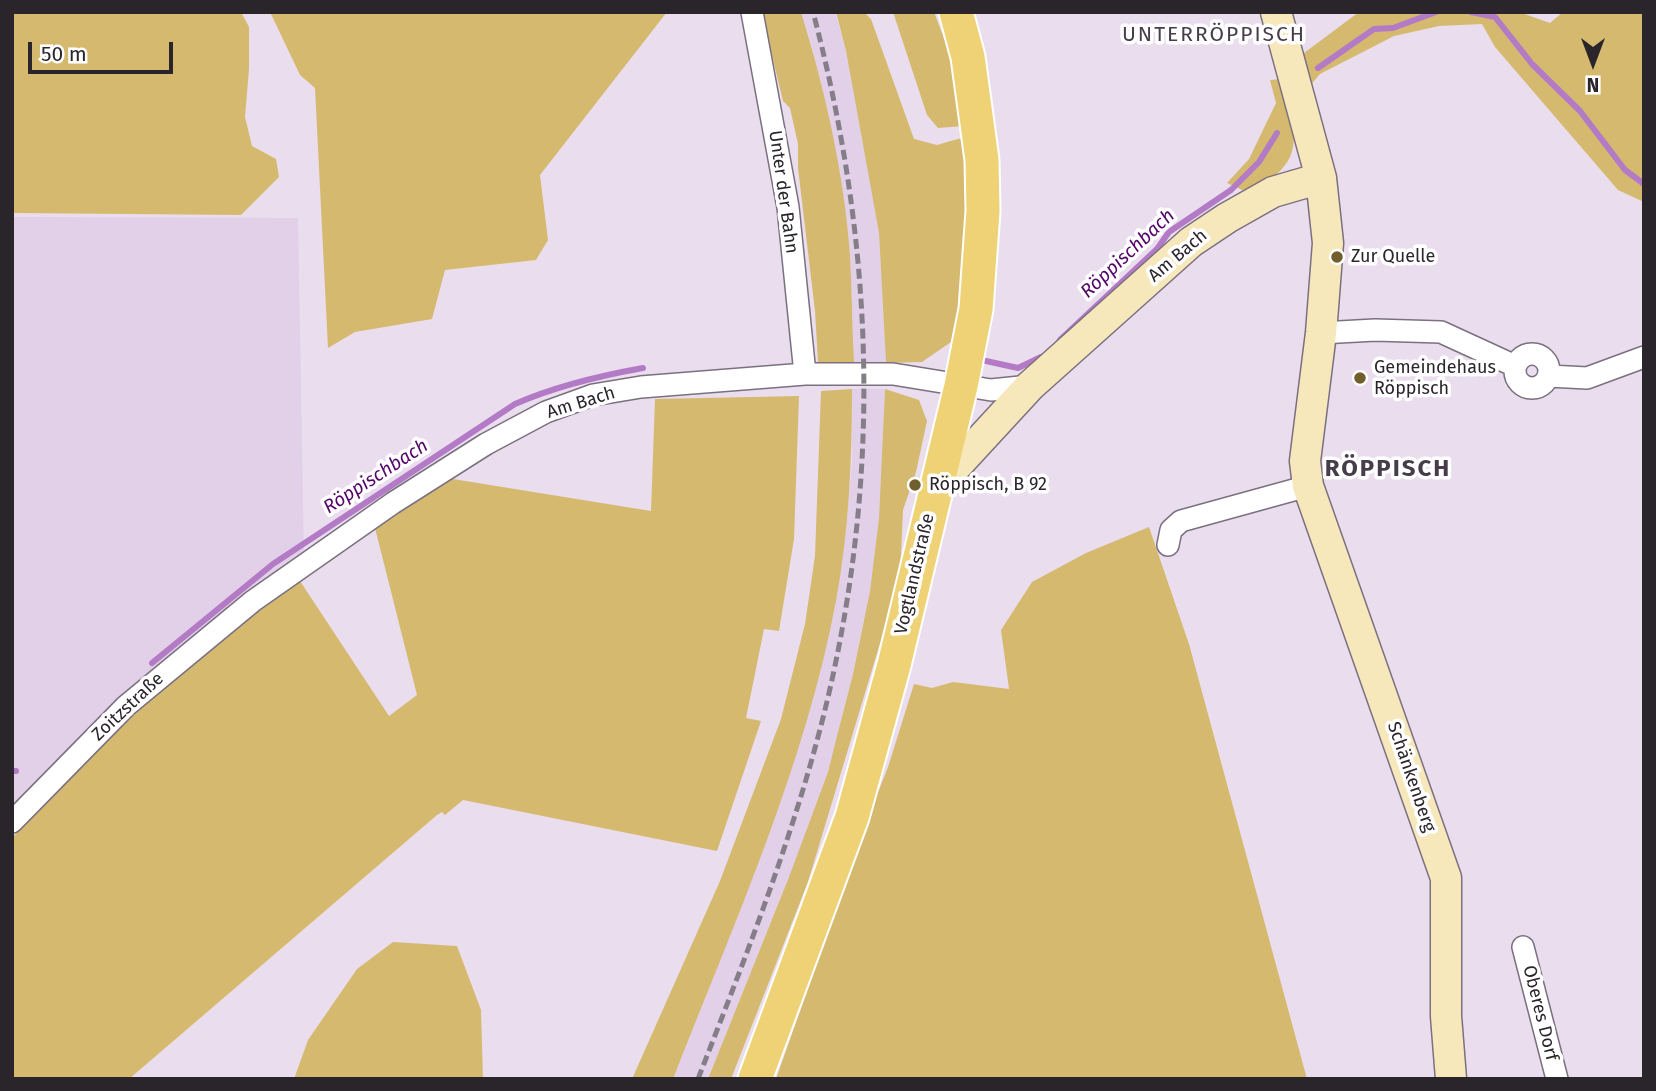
<!DOCTYPE html>
<meta charset="utf-8">
<style>
body{margin:0}
#map{position:relative;width:1656px;height:1091px;overflow:hidden;background:#eadeee;font-family:"Fira Sans",sans-serif}
canvas{display:block}
.frame{position:absolute;inset:0;border:14px solid #29252b;pointer-events:none}
.north{position:absolute;left:1558px;top:28px;width:70px;height:70px;-webkit-text-stroke:5px #fff;paint-order:stroke;rotate:180deg;font-size:19px;font-weight:700;line-height:28px;text-align:center;color:#29252b}
.north::after{content:'';display:block;margin:auto;width:24px;height:32px;background:#29252b;clip-path:polygon(50% 0,100% 100%,50% 72%,0 100%)}
.scale{position:absolute;left:28px;top:42px;width:145px;height:32px;box-sizing:border-box;border:4px solid #29252b;border-top:0;padding-left:9px;font-size:21px;line-height:24px;white-space:nowrap;color:#29252b;-webkit-text-stroke:5px #fff;paint-order:stroke}
</style>
<div id="map">
<canvas width="1656" height="1091"></canvas>
<div class="frame"></div>
<div class="north">N</div>
<div class="scale">50 m</div>
</div>
<script>
const context = document.querySelector('canvas').getContext('2d');
context.lineJoin = 'round';
function fill(path, color) { context.fillStyle = color; context.fill(path, 'evenodd'); }
function strokePath(path, color, width, dash) { context.strokeStyle = color; context.lineWidth = width; context.lineCap = dash ? 'butt' : 'round'; context.setLineDash(dash || []); context.stroke(path); }
function drawText(font, color, halo, rows, align = 'center') {
  context.font = font + ' "Fira Sans",sans-serif'; context.lineWidth = 7; context.setLineDash([]); context.textBaseline = 'middle'; context.strokeStyle = halo; context.fillStyle = color; for (const [text, x, y, turn = 0] of rows) {
    context.save(); context.translate(x, y); context.rotate((+turn || 0) * Math.PI / 180); context.textAlign = isNaN(turn) ? turn : align; if (halo) context.strokeText(text, 0, 0); context.fillText(text, 0, 0); context.restore();
  }
}
fill(new Path2D(`
 M801 12H835L846 51 879 233 886 363 854 362 850 253 838 166 812 47Z
 M12 217 298 218 304 556 12 808Z
 M852 389H885L879 518 870 591 853 674 828 772 787 882 708 1079H673L773 823 815 688 836 601 846 527 852 462Z`), '#e1d0e7');
fill(new Path2D(`
 M12 12H241L249 27V69L245 117 252 146 276 159 279 177 241 215 12 213Z
 M270 12H667L540 175 548 240 536 260 445 270 432 319 355 332 328 348 315 88 300 75Z
 M764 12H801C825 90 844 173 850 255 852 290 852 326 854 362H818L815 311 798 168V144L790 108 783 101 762 14Z
 M836 12H864L871 19 914 139 937 145 965 137 969 178 962 307 951 342 922 362 886 363 879 233 846 51Z
 M893 12H934L949 51 964 126 938 128 927 115Z
 M1359 12H1519L1550 23 1563 12H1644V202L1618 190 1495 47 1482 24 1439 26 1394 36 1320 74 1308 88 1300 56Z
 M1281 79C1287 102 1302 138 1288 161 1279 175 1264 184 1251 194L1227 183 1249 159 1276 103 1270 80Z
 M852 389C852 460 849 531 836 601 805 766 734 923 673 1079H632L720 881 781 719 805 624 815 556 821 391Z
 M885 389 919 400 927 421 916 472 903 510 900 577 808 882 731 1079H708L789 877 828 772 836 740 853 674 870 591 879 518Z
 M799 396 794 539 779 631 764 629 746 718 761 721 717 851 463 800 445 815 442 812 437 815 129 1079H12V838L131 717 231 631 300 581 389 716 417 695 375 528 453 479 651 511 655 399Z
 M1149 527 1189 644 1307 1079H776L866 823 888 767 914 684 932 688 953 682 1009 689 1001 630 1032 582 1086 553Z
 M393 942 457 946 481 1010 483 1079H294L308 1040 357 969Z`), '#d5b96f');
strokePath(new Path2D(`
 M1471 12 1495 17 1532 64 1580 111 1625 170 1644 184
 M1318 68 1374 29 1393 28 1436 12
 M1060 340 1157 249 1169 232 1231 190 1259 162 1277 133
 M986 361 1018 368 1041 357
 M152 663 273 564 515 404C556 386 598 376 643 368
 M12 771H16`), '#b37ac6', 6);
const street = new Path2D(`
 M752 12 788 207 805 374
 M1321 333 1375 330 1441 332 1515 366
 M1515 371a17 17 0 1 1 34 0a17 17 0 1 1-34 0Z
 M1549 376 1587 378 1644 357
 M1168 545 1171 530 1181 521 1308 486
 M12 822 126 706 253 601 393 503 486 444 546 412 593 395 641 387 805 374H893L991 390 1030 386
 M1523 947 1557 1079`);
const secondary = new Path2D(`
 M1276 12 1321 178 1328 243 1321 333 1305 461 1308 486 1446 878V1016L1451 1079
 M935 489 1030 386 1191 242 1227 218 1273 192 1321 178`);
const primary = new Path2D(`
 M755 1079 852 817 894 665 961 386 976 309 983 211 982 160 968 57 956 12`);
strokePath(street, '#7b707f', 24);
strokePath(secondary, '#7b707f', 33);
strokePath(primary, '#fff', 37);
strokePath(street, '#fff', 21);
strokePath(secondary, '#f6e8ba', 30);
strokePath(primary, '#eed275', 33);
strokePath(new Path2D(`
 M698 1079C747 953 798 826 829 693 882 463 873 239 813 12`), '#857e88', 5, [10, 5]);
for (const [x, y, r, color] of [
 [1337,257,7,"#705e2c"],
 [1360,378,7,"#705e2c"],
 [915,485,7,"#705e2c"]
]) { const dot = new Path2D(); dot.arc(x, y, r, 0, 2 * Math.PI); context.fillStyle = color; context.fill(dot); strokePath(dot, '#fff', 2.5); }
drawText('18px', '#29252b', '#fff', [
 ["Unter der Bahn",783,192,82],
 ["Am Bach",1178,256,-40],
 ["Am Bach",581,403,-17],
 ["Vogtlandstraße",915,574,-77],
 ["Zoitzstraße",128,707,-43],
 ["Schänkenberg",1411,777,71],
 ["Oberes Dorf",1540,1013,76]
]);
drawText('18px', '#29252b', '#fff', [
 ["Zur Quelle",1351,257],
 ["Gemeindehaus",1374,368],
 ["Röppisch",1374,389],
 ["Röppisch, B 92",929,485]
], 'left');
drawText('italic 19px', '#540568', '#fff', [
 ["Röppischbach",1128,254,-43],
 ["Röppischbach",376,477,-33]
]);
context.letterSpacing = '2px';
drawText('21px', '#463c4a', '#fff', [
 ["UNTERRÖPPISCH",1214,35]
]);
context.letterSpacing = '0px';
context.letterSpacing = '2px';
drawText('bold 24px', '#463c4a', '#fff', [
 ["RÖPPISCH",1388,469]
]);
context.letterSpacing = '0px';
</script>
